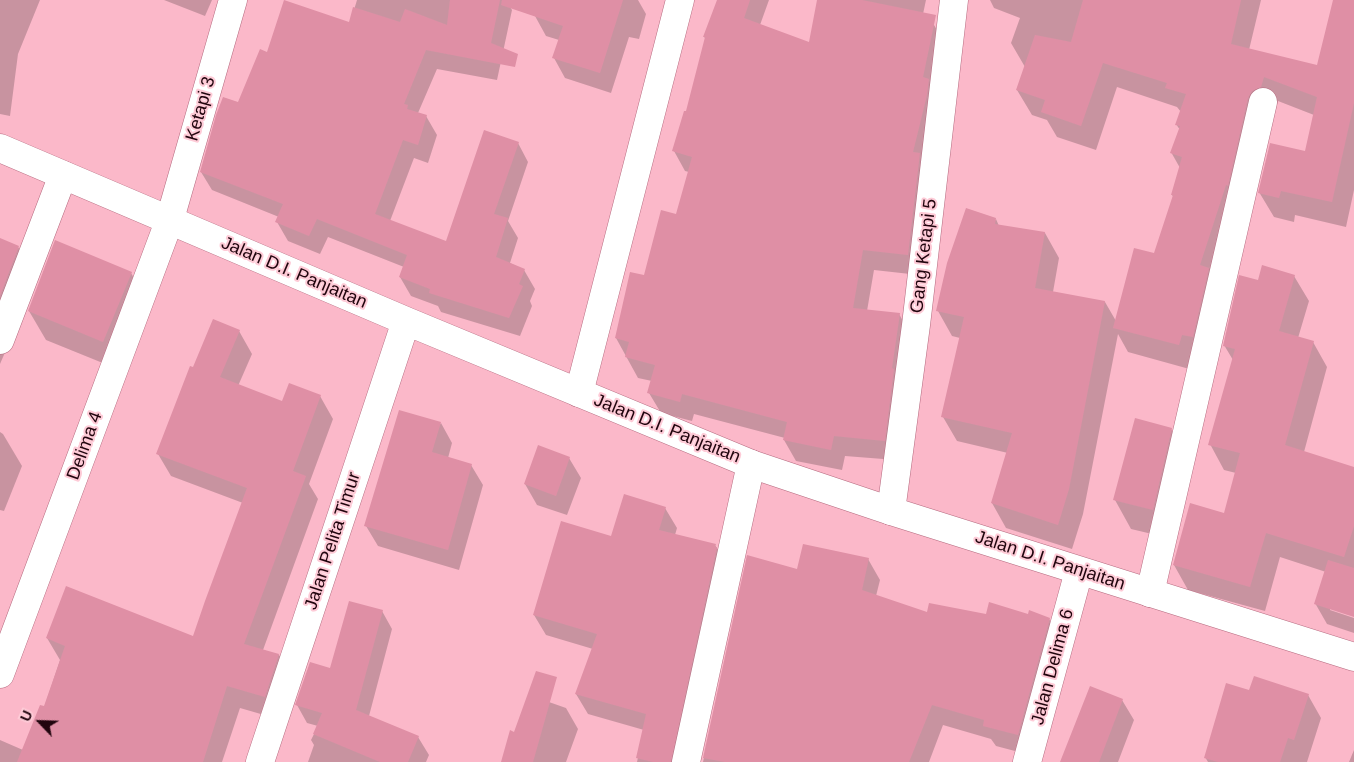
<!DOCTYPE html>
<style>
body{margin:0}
#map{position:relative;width:1354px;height:762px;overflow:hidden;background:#fbb8c9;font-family:Helvetica,sans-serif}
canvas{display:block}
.north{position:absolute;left:15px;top:697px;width:50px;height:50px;-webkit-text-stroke:4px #fecbd7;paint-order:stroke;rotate:294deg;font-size:14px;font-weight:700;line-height:20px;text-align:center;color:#21050e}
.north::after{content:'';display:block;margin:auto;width:18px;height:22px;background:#21050e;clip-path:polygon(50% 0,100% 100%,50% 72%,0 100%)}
</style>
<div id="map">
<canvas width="1354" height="762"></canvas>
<div class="north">U</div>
</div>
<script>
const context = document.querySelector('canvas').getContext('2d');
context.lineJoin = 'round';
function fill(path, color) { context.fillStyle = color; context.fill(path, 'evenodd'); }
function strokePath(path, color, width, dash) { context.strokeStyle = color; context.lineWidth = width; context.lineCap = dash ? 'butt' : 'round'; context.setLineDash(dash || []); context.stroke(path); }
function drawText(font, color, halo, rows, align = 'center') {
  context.font = font + ' Helvetica,sans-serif'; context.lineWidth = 4; context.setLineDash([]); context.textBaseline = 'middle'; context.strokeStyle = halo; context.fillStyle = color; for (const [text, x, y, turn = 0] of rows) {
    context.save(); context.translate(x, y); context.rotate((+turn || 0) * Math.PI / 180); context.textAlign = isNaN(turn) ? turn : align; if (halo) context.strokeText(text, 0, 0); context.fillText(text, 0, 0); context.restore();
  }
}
fill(new Path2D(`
 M0 0H40L18 54 10 116 0 114Z
 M164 0H212L205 16Z
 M357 0H506L512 10 497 80 437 69 418 113 426 116 437 135 428 163 414 158 390 221 446 243 518 143 528 162 508 221 518 238 510 263 524 270 535 289 530 301 532 306 520 336 441 312 438 306 411 296 400 277 404 267 328 237 320 254 288 241 277 222 279 217 212 190 201 172 267 54 350 23Z
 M539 0H638L646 14 639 39 629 37 611 93 565 78 554 58 559 40 546 36 535 16Z
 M721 0H769L760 25 810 44 819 0H926L923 14 928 15 940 35 919 275 874 270 867 311 899 314 911 335 896 460 845 456 842 470 796 461 784 440 785 438 694 414 692 421 661 413 649 393 652 381 638 378 616 338 645 276 677 216 689 172 685 171 674 151 687 113 706 39 704 37Z
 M990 0H1261L1249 50 1318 67 1334 0H1354V190L1346 227 1295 215 1294 222 1274 217 1259 192 1306 153 1314 115 1278 101 1275 112 1266 116 1193 370 1128 352 1118 334 1083 514 1072 549 1006 528 992 503 1008 453 957 441 943 417 960 338 952 336 938 311 996 219 999 226 1045 233 1059 258 1053 292 1105 302 1116 321 1155 255 1174 198 1172 195 1180 168 1171 152 1180 130 1176 124 1181 112 1177 107 1117 87 1096 150 1057 137 1047 120 1032 115 1017 90 1025 67 1011 43 1020 18 994 8Z
 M0 239 18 247 37 279 0 364Z
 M131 273 148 302 120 370 46 340 29 311Z
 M1294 276 1309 301 1298 338 1313 342 1327 367 1304 452 1354 468V616L1330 608V610L1354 618V633L1327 624 1315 603 1326 572 1280 557 1265 611 1188 590 1174 565 1225 515 1236 473 1224 470 1210 444 1233 360 1224 345 1259 282Z
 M239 331 252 354 238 386 283 402 320 396 333 419 309 484 318 499 263 650 279 655 292 677 278 719 240 708 222 762H0V740L23 750 44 708 60 660 47 638H194L243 503 171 476 158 454 194 369Z
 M441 423 452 443 448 458 471 465 483 485 459 570 378 546 366 526Z
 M1171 429 1188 457 1169 538 1131 529 1115 500Z
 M0 432 3 434 22 466 4 511 0 510Z
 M569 458 581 478 567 515 537 505 525 484Z
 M665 508 677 528 675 535 715 545 727 565 686 762H637L644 730 588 714 576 694 593 649 546 635 534 615 612 537Z
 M748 557 798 570 868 559 880 580 876 596 928 613 1028 615 1049 619 1061 639 1030 755 996 746 991 739 943 725 929 762H703Z
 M382 611 392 629 369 716 418 737 429 755 426 762H308L314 745 311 740 318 726 307 723 297 705Z
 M1250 692 1308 695 1321 718 1307 762H1208L1205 757Z
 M529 695 566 708 578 729 566 762H502L515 733Z
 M1122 700 1134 720 1118 762H1066Z
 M1354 750V762H1349Z`), '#0003');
fill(new Path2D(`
 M284 0 349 22 353 7 400 22 405 9 447 25 450 0H500L491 43 518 54 515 67 426 50 404 104 408 105 407 109 427 115 418 145 403 140 375 214 446 241 484 130 519 142 494 214 508 218 496 257 525 269 519 284 523 286 509 318 429 293 430 289 399 277 407 255 317 219 309 236 275 222 283 204 200 172 216 115 223 97 238 102 260 49 267 52Z
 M502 0H623L600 73 552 58 563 26 501 5Z
 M717 0H750L744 18 809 42 817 0H862L936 15 923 77 929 79 927 95 913 152 920 153 908 255 863 250 853 308 900 313 892 368 894 369 885 441 834 436 831 450 783 440 787 422 682 394 680 402 647 393 655 365 625 357 629 342 615 338 630 272 644 275 661 210 676 214 692 157 672 151 684 111H686L705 37H703Z
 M1083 0H1241L1231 44 1317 65 1333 0H1354V103L1332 202 1281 191 1279 198 1258 193 1270 143 1305 151 1317 97 1264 77 1261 87 1252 91 1248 98 1228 186 1226 185 1200 265 1209 268 1193 337 1182 335 1179 345 1113 328 1134 248 1154 253 1173 195H1171L1182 157 1170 153 1180 126 1175 125 1186 94 1165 88 1167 83 1103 63 1081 126 1041 112 1045 100 1016 90 1035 35 1071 42Z
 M966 208 996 218 995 224 1045 232 1035 288 1105 301 1069 489 1058 525 991 503 1012 433 941 417 964 317 936 311 947 263Z
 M0 238 19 246 0 296Z
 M55 240 132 272 103 342 28 311Z
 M1262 265 1295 275 1279 331 1314 341 1285 445 1354 467V526L1344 557 1266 533 1250 587 1173 565 1190 503 1224 513 1240 453 1208 445 1235 349 1223 346 1239 275 1258 280Z
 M213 319 240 330 220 377 282 401 289 383 321 395 293 471 306 476 244 644 279 654 265 697 227 686 203 762H17L40 705 44 706 65 646 46 638 66 586 193 636 205 601 247 488 156 454 190 366 193 367Z
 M399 410 441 422 432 452 472 464 448 550 364 526Z
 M1135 418 1172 428 1153 510 1113 500Z
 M538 445 570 457 556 496 524 484Z
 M624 494 666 507 659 530 716 544 715 547H717L671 762H653L636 758 646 714 575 694 597 634 533 615 561 521 611 536Z
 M803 544 869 558 862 590 927 612 929 603 986 614 989 602 1028 614 1029 610 1050 618 1018 735 983 726 984 720 932 705 909 762H725L703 758 747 555 797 569Z
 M1328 560 1354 568V617L1314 604Z
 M349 601 383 610 356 710 419 736 408 762H380L313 734 322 713 295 705 310 662 330 668Z
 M536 671 557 677 533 762H501L510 730 514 732Z
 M1254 676 1309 694 1294 740 1288 738 1280 762H1218L1204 758 1226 683 1249 690Z
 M1090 686 1123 699 1099 762H1060Z`), '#df8fa5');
const street = new Path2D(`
 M0 340 63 175
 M579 393 680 0
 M891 511 916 325 954 0
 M1150 593 1263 102
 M0 674 170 219 233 0
 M686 762 751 464
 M1027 762 1079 571`);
const secondary = new Path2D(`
 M0 148 406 321 751 464 891 511 1354 657
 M260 762 406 321`);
strokePath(street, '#b56a7f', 29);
strokePath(secondary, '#b56a7f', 29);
strokePath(street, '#fff', 28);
strokePath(secondary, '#fff', 28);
drawText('18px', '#21050e', '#fecbd7', [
 ["Ketapi 3",201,109,-74],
 ["Gang Ketapi 5",924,256,-83],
 ["Jalan D.I. Panjaitan",294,273,23],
 ["Jalan D.I. Panjaitan",667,429,22],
 ["Delima 4",85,446,-70],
 ["Jalan Pelita Timur",333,541,-72],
 ["Jalan D.I. Panjaitan",1050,561,18],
 ["Jalan Delima 6",1053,667,-75]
]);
</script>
